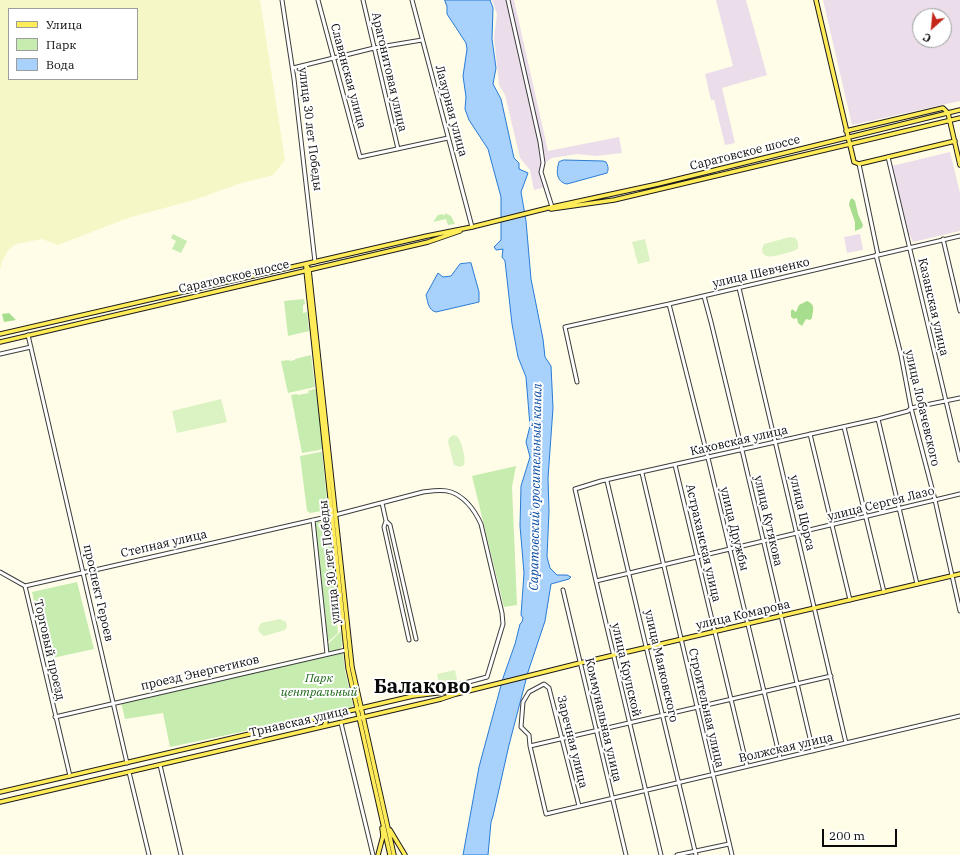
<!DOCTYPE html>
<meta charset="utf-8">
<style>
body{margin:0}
#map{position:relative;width:960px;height:855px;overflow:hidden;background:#fffde8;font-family:"IBM Plex Serif",serif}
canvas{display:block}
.legend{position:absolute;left:8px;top:8px;width:130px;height:72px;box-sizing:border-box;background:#fff;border:1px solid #9d9d9d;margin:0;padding:5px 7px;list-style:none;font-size:12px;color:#0a0a0a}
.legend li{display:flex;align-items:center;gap:8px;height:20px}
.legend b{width:20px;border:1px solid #9d9d9d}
.north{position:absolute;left:912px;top:8px;width:40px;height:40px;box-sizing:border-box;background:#fff;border:1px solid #9d9d9d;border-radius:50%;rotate:207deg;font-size:11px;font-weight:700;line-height:16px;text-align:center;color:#0a0a0a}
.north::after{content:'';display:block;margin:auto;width:14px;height:18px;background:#c42719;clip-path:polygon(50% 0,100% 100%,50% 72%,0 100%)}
.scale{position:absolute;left:822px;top:829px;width:75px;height:18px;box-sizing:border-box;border:2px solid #0a0a0a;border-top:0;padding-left:5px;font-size:12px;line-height:14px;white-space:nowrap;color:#0a0a0a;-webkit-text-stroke:3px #fff;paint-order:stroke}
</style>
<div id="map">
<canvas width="960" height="855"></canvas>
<ul class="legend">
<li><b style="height:5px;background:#ffec58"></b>Улица</li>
<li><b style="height:11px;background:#c7ecaf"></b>Парк</li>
<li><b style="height:11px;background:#a8d1fb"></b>Вода</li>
</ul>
<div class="north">С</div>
<div class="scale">200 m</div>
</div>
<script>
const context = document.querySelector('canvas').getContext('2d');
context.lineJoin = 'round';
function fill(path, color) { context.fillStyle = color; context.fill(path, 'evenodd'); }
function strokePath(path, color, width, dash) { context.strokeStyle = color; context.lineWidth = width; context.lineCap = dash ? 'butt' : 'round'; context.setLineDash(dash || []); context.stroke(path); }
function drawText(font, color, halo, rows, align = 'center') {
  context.font = font + ' "IBM Plex Serif",serif'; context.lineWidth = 4; context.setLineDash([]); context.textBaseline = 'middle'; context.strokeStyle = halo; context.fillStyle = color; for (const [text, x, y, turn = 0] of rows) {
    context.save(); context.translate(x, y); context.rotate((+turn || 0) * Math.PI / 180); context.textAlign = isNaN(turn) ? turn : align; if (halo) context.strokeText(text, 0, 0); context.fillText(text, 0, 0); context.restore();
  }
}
fill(new Path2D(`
 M492 0H514L548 151 619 137 622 153 596 156 577 154 552 158 543 164V173L546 187 534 190 530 170 520 158 505 95 499 85 494 37 497 14Z
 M716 0H746L767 75 722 88 735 143 725 145 714 100H711L705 74 733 66Z
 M823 0H960V101L852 125ZM920 16H944V40H920Z
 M950 152 960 193V231L913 242 909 234 892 166Z
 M860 234 863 250 847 253 844 237Z`), '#ebddea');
fill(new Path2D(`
 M0 0H260L285 160 273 175 238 184 197 199 128 218 58 245 42 239 16 244 8 250 2 262 0 270ZM9 9H137V79H9Z`), '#f5f7c6');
fill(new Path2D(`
 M445 213 451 216 455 224 448 225 446 219 433 222 438 215 443 214V215H445Z
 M173 234 187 241 181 253 172 249 176 241 171 238Z
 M304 299 305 304 303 305V313L307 312 309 331 288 336 284 301Z
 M311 355 315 387 288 393 281 361 289 360V361L295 360V359Z
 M314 389 317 390 323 448 320 450 302 453 291 395 297 394 298 395 309 393 308 391Z
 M320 452H322L328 510 310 513 307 511 300 456Z
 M516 466 512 487 517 605 504 607 472 476Z
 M326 520 329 522 339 619 337 621 338 633 327 643 314 523Z
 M77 582 94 649 48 659 32 592Z
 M341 631 342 646 339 650 328 651 327 645Z
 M339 652 343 654 345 671 353 705 350 709 170 747 163 713 125 719 121 702Z`), '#c7ecaf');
fill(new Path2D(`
 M852 198 855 201 858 214 863 225 862 228 855 231V222L849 205 850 200Z
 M807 301C816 305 813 310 812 318L810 320 806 319 802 326 798 323 797 318 794 319 791 317V311L792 309 796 312 799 305Z
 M9 313 16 320 4 322 2 314Z`), '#a7de8d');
fill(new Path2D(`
 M790 237 795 238 798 242V248L796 250C791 252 772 258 767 256 763 255 762 252 762 249L764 244Z
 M645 239 650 261 638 264 632 242Z
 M221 399 227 422 177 433 172 411Z
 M453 435 457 436C462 442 466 458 464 465L460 467 454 465 448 442 449 438Z
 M280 619 286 622 287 626 285 630 264 636 260 633 258 629 261 623Z
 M455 670 457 680 439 684 437 674Z`), '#dbf2c2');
const water = new Path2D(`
 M445 0H490L493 8 492 39 496 68 493 84 501 99 514 158 519 163V169L528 173 521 192 526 221 531 279 543 339 545 357 551 366 553 408 548 478 549 511 547 557 550 568 557 575H567L571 577 569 579 551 584 545 621 528 672 509 745 493 816 491 822 488 855H463L479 767 503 678 515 644 520 624 522 622 523 618 521 615 524 573 520 526 521 486 530 457 526 442 530 426 526 377 518 357 512 324 505 261 502 257 503 249 496 250 494 247 501 240V197L488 149 469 120 465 109 466 97 463 76 467 49 466 43 447 14V7Z
 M564 160 603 161 606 162C608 166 609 169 607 173L567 184C556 182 556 171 559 162Z
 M471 263 479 292V302L436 312C428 310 428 302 426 295L438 273 443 277 451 276 460 264Z`);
fill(water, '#a8d1fb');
strokePath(water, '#297bd7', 1);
const minor = new Path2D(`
 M282 0 294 79 315 262
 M318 0 360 157 448 138
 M363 0 398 149
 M412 0 472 227
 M508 0 540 142 543 163 541 172 552 207
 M293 68 374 48 422 40
 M888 157 960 460
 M859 164 878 255
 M943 239 960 311
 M876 255 901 355 911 408 935 500 960 611
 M739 288 846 743
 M704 296 711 322 742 450 813 751
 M669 304 708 458 780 758
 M28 335 127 763
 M0 354 31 347
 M577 382 565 327 669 304 960 236
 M878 419 917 584
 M844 427 884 592
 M810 434 850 600
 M675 465 747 766
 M642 473 732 855
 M607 481C636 606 666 730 696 855
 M382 503 386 521 390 525 416 639
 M335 515 423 492C432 491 442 489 451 492 465 497 475 511 481 524L502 613 503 624 487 677 428 693
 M313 520 327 654
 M386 521 384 527 409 640
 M0 572 25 586 331 516
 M596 581 960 494
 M25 586 70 776
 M563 590 626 855
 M55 717 346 650
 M341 723 373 855
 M530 746 831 676
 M160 765 181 855
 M129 772 149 855
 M579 806 549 688 544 684 529 692 523 702 521 727 529 735 530 746 546 814 960 716
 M661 855 596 581 575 489 601 481 878 419 908 411 911 408 960 398
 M677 855 729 844`);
const major = new Path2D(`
 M816 0 854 162 859 164 955 141
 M846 131 943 108 948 113 960 165
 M551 209 614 200 960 118
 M306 264 309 270 352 667 394 855
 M306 265V270L348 668 390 855
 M0 334 427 236 472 227 552 207 658 184 960 110
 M0 342 428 242 460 231
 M322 717 326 722 324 726
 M0 792 413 696 468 689
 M0 802 441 699 456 694 580 663 960 574
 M390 830 405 855
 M378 855 383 836 382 828`);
strokePath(minor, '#3d3d3d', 5);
strokePath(major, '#1b1b1b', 5.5);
strokePath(minor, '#fff', 3);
strokePath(major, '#ffec58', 3.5);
drawText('12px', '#0a0a0a', '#fff', [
 ["Арагонитовая улица",389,72,77],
 ["Славянская улица",348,76,75],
 ["Лазурная улица",451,111,75],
 ["улица 30 лет Победы",310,129,83],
 ["Саратовское шоссе",745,153,-14],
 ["улица Шевченко",761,273,-13],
 ["Саратовское шоссе",234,277,-13],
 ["Казанская улица",933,307,77],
 ["улица Лобачевского",922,408,77],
 ["Каховская улица",739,441,-13],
 ["улица Сергея Лазо",881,504,-14],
 ["улица Щорса",802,513,77],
 ["улица Кутякова",768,521,77],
 ["улица Дружбы",734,529,76],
 ["Астраханская улица",703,543,77],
 ["Степная улица",164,544,-13],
 ["улица 30 лет Победы",330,562,-96],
 ["проспект Героев",98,593,77],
 ["улица Комарова",743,615,-13],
 ["Торговый проезд",49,650,77],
 ["улица Маяковского",661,666,77],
 ["улица Крупской",626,670,77],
 ["проезд Энергетиков",200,673,-13],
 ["Строительная улица",706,708,77],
 ["Коммунальная улица",603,720,77],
 ["Трнавская улица",299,722,-13],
 ["Заречная улица",572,742,76],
 ["Волжская улица",786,748,-13]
]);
drawText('italic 12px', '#1d6617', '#fff', [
 ["Парк",319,679],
 ["центральный",319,693]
]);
drawText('italic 13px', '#0c4ea4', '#fff', [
 ["Саратовский оросительный канал",536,487,-89]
]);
drawText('bold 20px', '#0a0a0a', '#fff', [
 ["Балаково",422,687]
]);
</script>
